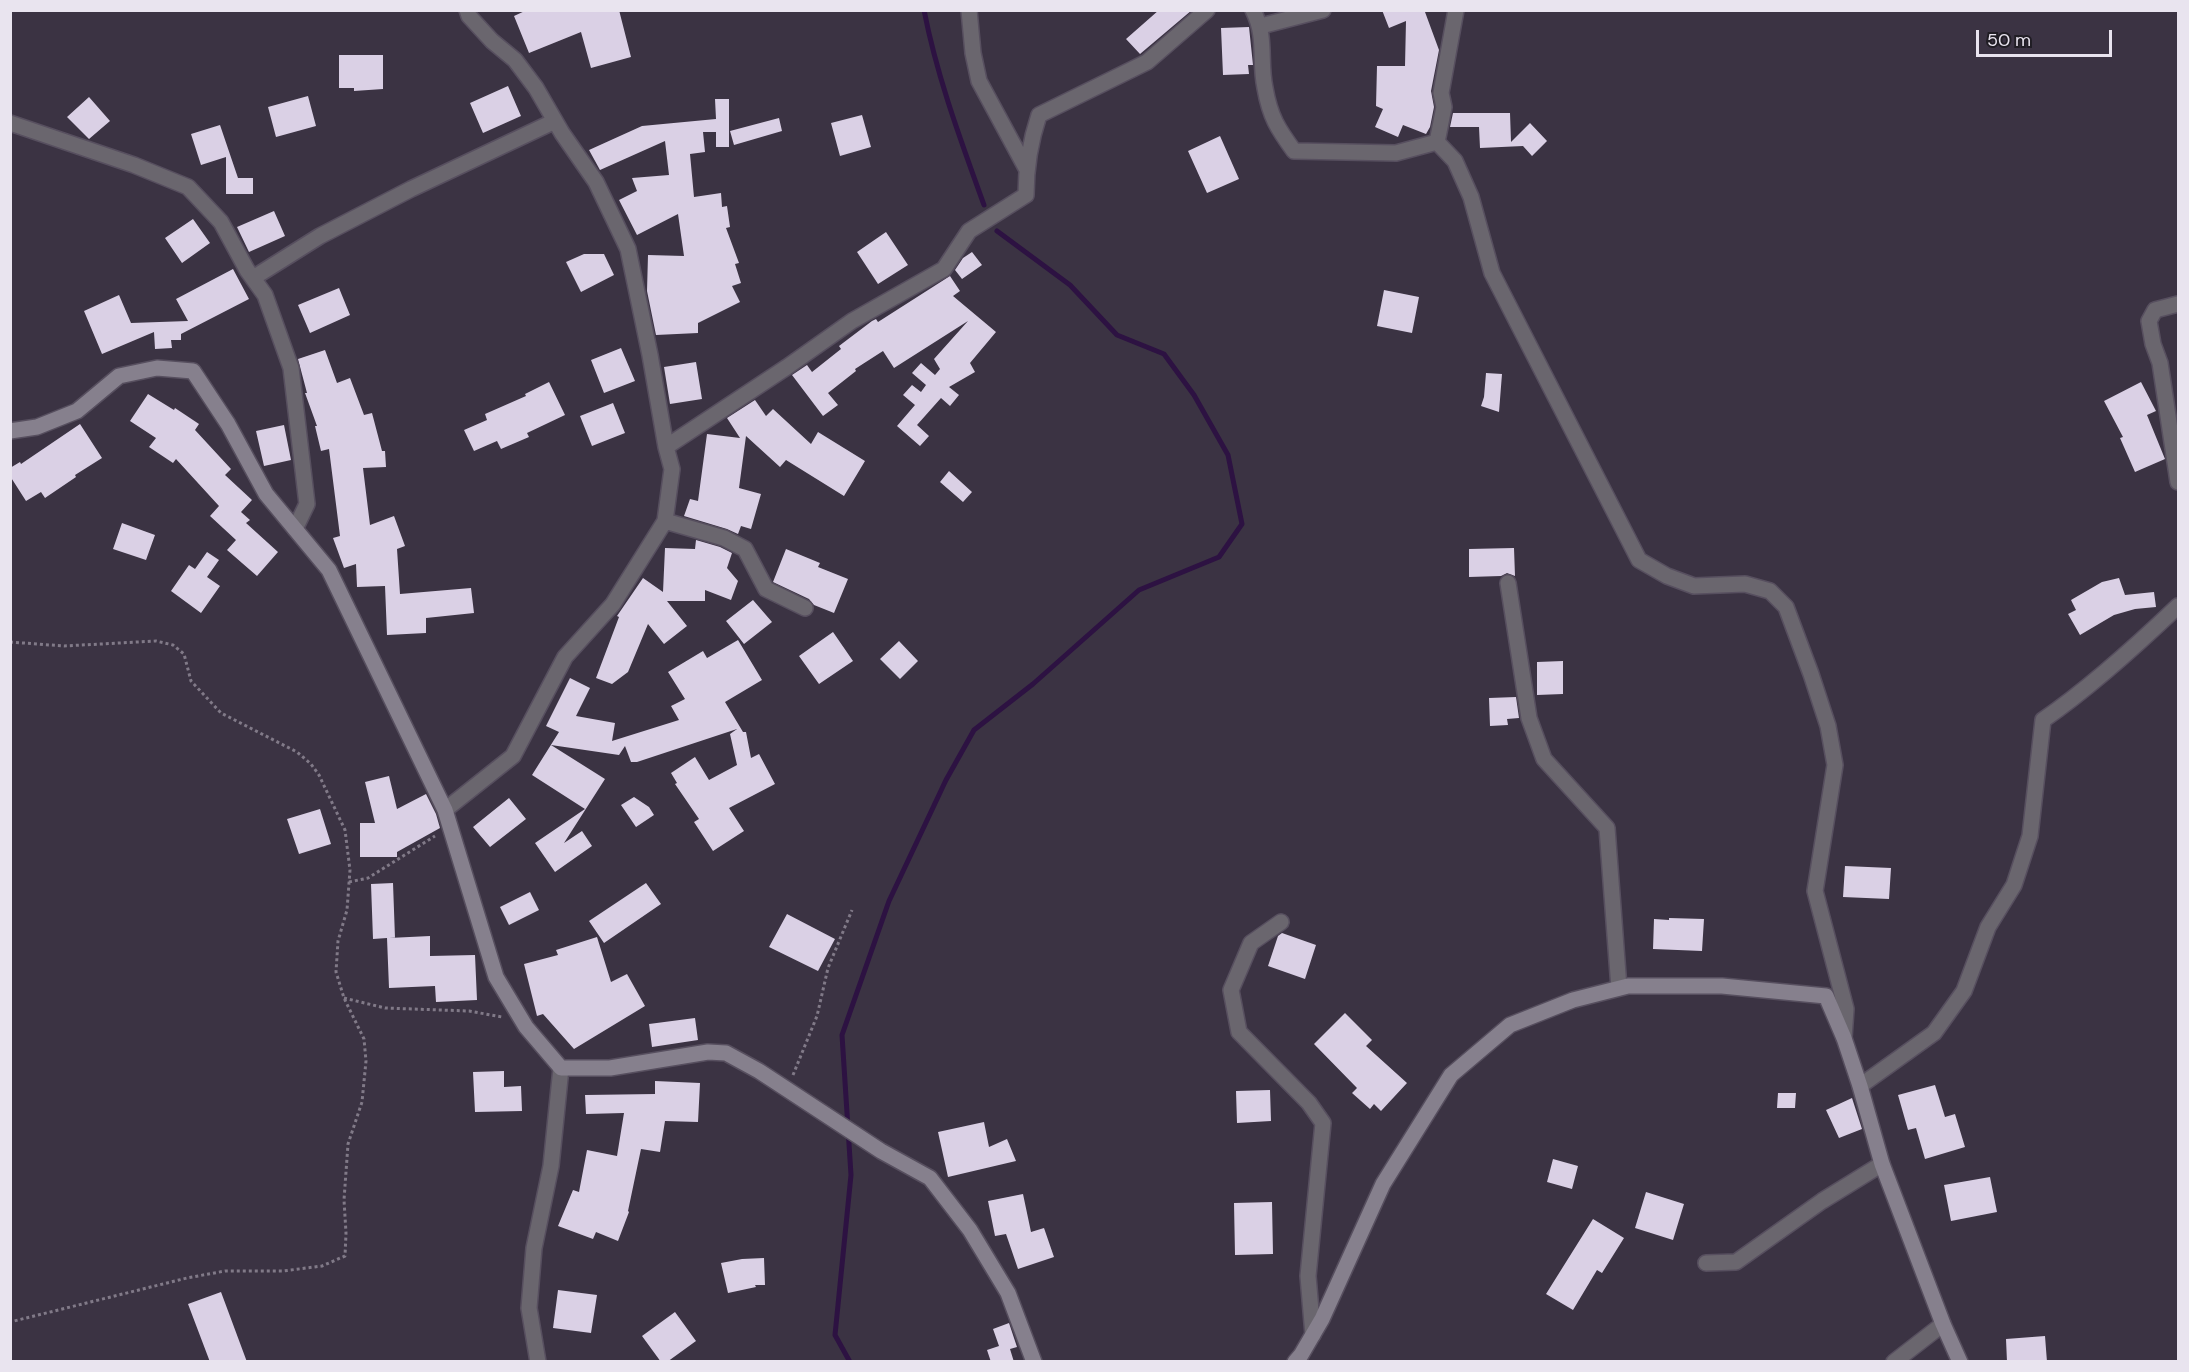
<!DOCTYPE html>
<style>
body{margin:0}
#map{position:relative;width:2189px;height:1372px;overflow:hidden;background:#3b3343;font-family:"DM Sans",sans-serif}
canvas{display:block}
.frame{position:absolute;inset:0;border:12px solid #e9e4ef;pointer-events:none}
.scale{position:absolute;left:1976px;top:30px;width:136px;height:27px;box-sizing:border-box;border:3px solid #e9e4ef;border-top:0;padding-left:8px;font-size:18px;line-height:21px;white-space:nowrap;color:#e9e4ef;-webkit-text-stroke:4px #201d24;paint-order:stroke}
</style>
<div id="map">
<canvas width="2189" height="1372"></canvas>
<div class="frame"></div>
<div class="scale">50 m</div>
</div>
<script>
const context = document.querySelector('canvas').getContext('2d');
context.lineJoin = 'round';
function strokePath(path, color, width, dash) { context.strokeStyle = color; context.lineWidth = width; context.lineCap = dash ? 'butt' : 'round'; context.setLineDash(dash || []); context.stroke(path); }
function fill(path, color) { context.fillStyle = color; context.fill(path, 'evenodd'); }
strokePath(new Path2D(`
 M924 10C937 77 961 141 984 205
 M850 1362 835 1335 851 1175 842 1035 889 901 946 780 974 730 1033 684 1139 590 1219 557 1242 524 1228 455 1194 395 1164 354 1117 335 1070 285 997 231`), '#2d1242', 5);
fill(new Path2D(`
 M527 10H619L631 57 591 68 581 32 529 53 514 16Z
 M1159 10H1192L1140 54 1126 39Z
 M1382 10H1429L1425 12 1439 50 1431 91 1434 107 1430 127 1426 134 1403 125 1398 137 1375 127 1383 109 1376 106 1377 66H1405L1406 21 1389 28Z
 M1249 27 1253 65H1248L1249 74 1223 75 1221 28Z
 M339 55H383V89L354 91V88H339Z
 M508 86 521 116 483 133 470 103Z
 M308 96 316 126 276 137 268 107Z
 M89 97 110 121 89 139 67 117Z
 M715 99H729V147H716V132H703L705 152 690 154 694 197 721 193 722 207 727 206 730 227 726 228 739 263 735 264 741 283 732 286 740 302 698 323V333L656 335 647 291 648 255 684 256 678 214 637 235 619 200 637 191 632 178 669 175 665 141 600 170 589 150 642 126 716 119Z
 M1453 113H1510L1511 142 1530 123 1547 141 1532 156 1523 146 1480 148 1479 127H1450Z
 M862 115 871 147 840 156 831 123Z
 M779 118 782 131 734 145 730 131Z
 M220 125 238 178H253V194H226V157L201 165 191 134Z
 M1220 136 1239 179 1207 193 1188 151Z
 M274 211 285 236 249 252 237 227Z
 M193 219 210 243 182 263 165 238Z
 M886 232 908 265 878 284 857 252Z
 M972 252 982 265 962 279 955 270 963 258Z
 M584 254H604L614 275 581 292 566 262Z
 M233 269 249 299 181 334V340H171L172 348 155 349 154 332 102 354 84 311 119 295 131 323 188 321 176 299Z
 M950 276 960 291 953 296 996 332 970 363 975 372 949 387 959 395 950 406 941 398 917 425 929 436 920 446 897 426 915 405 903 395 912 385 921 392 926 385 912 373 921 363 935 375 940 369 934 359 968 321 894 368 883 351 855 369 856 371 828 393 838 405 823 416 792 375 807 365 812 372 841 349 839 346 872 321 876 319 878 322Z
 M339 288 350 315 310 333 298 305Z
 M1384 290 1419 297 1412 333 1377 326Z
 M621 348 635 381 604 393 591 360Z
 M325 350 337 383 350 378 364 415 372 413 382 451H385L386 467 363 468 370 525 394 516 405 546 397 549 400 594 471 588 474 613 426 618V633L387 635 385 586 357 587 356 564 344 568 333 538 340 536 329 449 321 451 315 426H317L305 393H307L298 359Z
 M696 362 702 399 670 404 664 367Z
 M1486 373 1502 374 1499 412 1481 406 1484 397Z
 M549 382 565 415 527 433 529 437 501 449 497 441 474 451 464 430 487 420 485 414 526 396 525 394Z
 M2141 382 2156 411 2147 415 2165 459 2135 472 2120 438 2123 437 2104 401Z
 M148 394 174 410 175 408 199 424 195 430 231 469 225 475 252 500 241 512 250 520 246 523 278 552 257 576 227 550 236 540 210 516 219 506 176 459 173 463 149 447 156 438 130 421Z
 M755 400 766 416 773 409 811 444 818 432 865 461 844 496 786 460 780 467 746 436 739 488 761 494 751 529 741 526 738 534 727 529 684 516 690 499 698 501 707 434 740 438 727 418Z
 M613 403 625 433 592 446 580 416Z
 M80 424 102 458 75 475 76 477 45 498 41 492 26 501 10 476V468L20 462 21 464Z
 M284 425 291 460 264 466 256 431Z
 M949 471 972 492 963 502 940 482Z
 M122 523 155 535 146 560 113 549Z
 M696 540 720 547 732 553 727 568 738 581 731 600 705 590V601H667L687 626 664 644 648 624 628 672 612 684 596 678 619 617 617 616 643 578 663 592 665 548 695 549Z
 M1514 548 1515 576 1507 573 1501 576 1469 577V549Z
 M786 549 820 563 818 567 848 579 834 613 814 605 809 599 773 582Z
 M207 552 219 560 207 577 220 586 201 613 171 591 189 565 195 569Z
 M2119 578 2125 595 2154 592 2156 607 2135 609 2114 615 2080 635 2068 614 2076 610 2071 600 2102 582Z
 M753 600 772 622 744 644 726 621Z
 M833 632 853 661 819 684 799 656Z
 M738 640 762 680 725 702 743 732H746L751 758 759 754 775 784 729 808 744 831 713 851 694 822 699 819 675 784 677 783 671 773 695 757 709 780 737 765 730 734 737 729 637 762H631L625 746 619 755 551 745 605 779 564 843 582 831 592 846 555 872 535 843 585 809 532 775 559 732 546 726 570 678 590 688 576 716 615 723 612 741 679 720 671 706 685 699 668 672 703 651 707 658Z
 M899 641 918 661 900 679 880 659Z
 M1563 661V694L1537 695V662Z
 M1516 697 1519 718 1507 719 1508 725 1490 726 1489 698Z
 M389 776 397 809 426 794 436 814 440 828 397 852V857H360V823H375L365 782Z
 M634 797 649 807 654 815 636 827 621 805Z
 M509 798 526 819 490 847 473 827Z
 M320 809 331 844 299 854 287 819Z
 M1845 866 1891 868 1889 899 1843 897Z
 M393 883 395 938H389L430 936V956L475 955 477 1000 436 1002 435 986 389 988 387 938 373 939 371 884Z
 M646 883 661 904 604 943 589 921Z
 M530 892 539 910 509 925 500 907Z
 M787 914 835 939 818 971 769 947Z
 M1669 918 1704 919 1702 951 1653 949 1654 919 1669 920Z
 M1282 933 1316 945 1305 979 1268 966 1278 936Z
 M597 937 611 982 627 974 645 1006 574 1049 543 1014 537 1016 524 964 558 955 556 950Z
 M1345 1013 1372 1040 1366 1046 1407 1083 1381 1111 1374 1104 1370 1109 1352 1093 1357 1088 1314 1044Z
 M695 1018 698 1040 652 1047 649 1024Z
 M504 1071V1087L521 1086 522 1111 475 1112 473 1072Z
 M655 1081 700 1083 698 1122 665 1121 660 1152 641 1149 628 1211 629 1212 618 1241 596 1232 593 1239 558 1226 573 1190 579 1192 587 1150 617 1156 624 1113 586 1114 585 1095 655 1094Z
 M1935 1085 1945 1117 1955 1114 1965 1147 1925 1159 1916 1128 1908 1130 1898 1095Z
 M1270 1090 1271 1121 1237 1123 1236 1091Z
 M1778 1093H1796L1795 1108H1777Z
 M1852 1098 1862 1129 1839 1138 1826 1110Z
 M984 1122 989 1147 1007 1139 1016 1161 948 1177 938 1132Z
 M1553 1159 1578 1166 1572 1189 1547 1182Z
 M1990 1177 1997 1212 1951 1221 1944 1185Z
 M1646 1192 1684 1204 1673 1240 1635 1228Z
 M1023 1194 1031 1232 1044 1228 1054 1257 1018 1269 1006 1234 995 1236 988 1201Z
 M1272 1202 1273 1254 1235 1255 1234 1203Z
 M1593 1219 1624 1238 1602 1273 1597 1270 1573 1310 1546 1294Z
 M764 1258 765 1285H755L756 1287 728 1293 721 1263 742 1259Z
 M558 1290 597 1295 591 1333 553 1328Z
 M221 1292 247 1362H210L188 1304Z
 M675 1312 696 1341 667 1362H661L642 1336Z
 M1009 1323 1017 1347 1010 1349 1014 1362H991L987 1350 999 1346 993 1329Z
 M2045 1336 2047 1362H2007L2006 1339Z`), '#dad0e5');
const street = new Path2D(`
 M969 10 973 53 979 81 1026 168
 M1253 10C1267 38 1259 60 1265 88 1270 117 1278 129 1294 151L1396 153 1437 142 1455 161 1471 197 1492 273 1639 560 1667 576 1694 586 1745 584 1770 591 1786 607 1811 674 1828 726 1835 765 1815 891 1846 1009 1844 1038
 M1261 26 1323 10
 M10 123 134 165 188 187 221 222 247 270 265 295 291 368 307 504 295 529
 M1437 142 1444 107 1441 93 1456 10
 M253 278 320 236 411 189 555 121
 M2178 304 2155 310 2149 321 2153 344 2160 363 2178 482
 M666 447 787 367 852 321 944 269 969 231 1026 195C1026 166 1030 142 1039 115L1147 62 1207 10
 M665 521 724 538 745 549 766 589 805 608
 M1508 583 1529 718 1544 759 1607 828 1619 988
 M445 810 513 756 565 657 613 604 665 521 672 469 666 447 650 355 628 249 596 182 562 133 536 88 515 60 492 41 469 16 467 10
 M1281 922 1251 943 1231 990 1239 1032 1309 1103 1323 1123 1308 1276 1313 1335
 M1860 1086 1934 1033 1964 991 1988 927 2014 885 2030 836 2043 720C2091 687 2136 646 2178 606
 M1706 1263 1736 1262 1822 1201 1882 1164
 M538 1362 529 1308 534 1248 551 1166 561 1068
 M1894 1362 1943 1324`);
const secondary = new Path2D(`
 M10 431 37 427 77 411 119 376 157 368 193 371 228 424 266 494 329 570 445 810 496 977 526 1027 561 1068H610L708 1052 726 1053 759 1071 881 1151 930 1178 970 1230 1008 1293 1034 1362
 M1295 1362 1301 1355 1322 1319 1383 1184 1451 1075 1510 1025 1573 1000 1628 986H1722L1826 996 1844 1038 1860 1086 1882 1164 1943 1324 1960 1362`);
strokePath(street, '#574f5f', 18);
strokePath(secondary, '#574f5f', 18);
strokePath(new Path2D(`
 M10 642 64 646 156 641 173 645 184 654 191 681 221 713 297 752 311 764 319 775 345 830 350 870 347 910 338 941 336 972 344 998 364 1039 366 1061 362 1102 348 1144 344 1200 346 1233 345 1256 322 1266 283 1271H225L187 1278 10 1322
 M349 882 368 878 435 836
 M344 998 385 1008 469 1011 502 1017
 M793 1075 817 1016 828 968 852 910`), '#817a88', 3, [3, 3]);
strokePath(street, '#6a666e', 15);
strokePath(secondary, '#86808d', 15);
</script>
